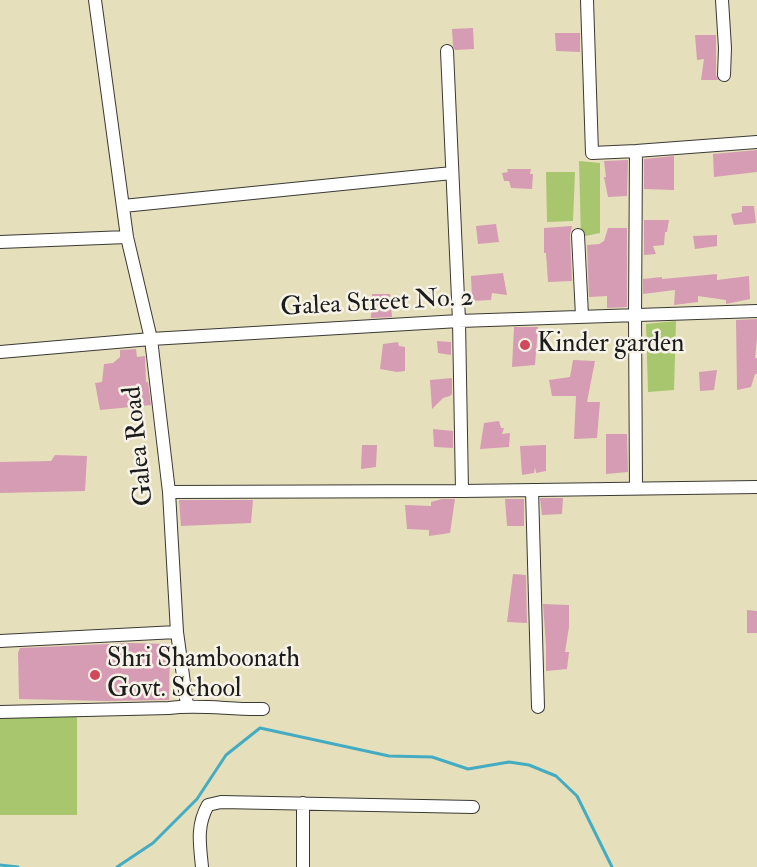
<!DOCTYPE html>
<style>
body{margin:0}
canvas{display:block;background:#e6dfbb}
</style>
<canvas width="757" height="867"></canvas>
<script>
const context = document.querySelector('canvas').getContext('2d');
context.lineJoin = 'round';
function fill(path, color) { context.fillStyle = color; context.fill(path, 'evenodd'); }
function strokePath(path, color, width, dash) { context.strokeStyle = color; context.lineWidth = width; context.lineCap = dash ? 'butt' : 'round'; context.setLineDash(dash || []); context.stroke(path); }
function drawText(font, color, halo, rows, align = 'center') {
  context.font = font + ' "IM FELL Double Pica",serif'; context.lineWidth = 5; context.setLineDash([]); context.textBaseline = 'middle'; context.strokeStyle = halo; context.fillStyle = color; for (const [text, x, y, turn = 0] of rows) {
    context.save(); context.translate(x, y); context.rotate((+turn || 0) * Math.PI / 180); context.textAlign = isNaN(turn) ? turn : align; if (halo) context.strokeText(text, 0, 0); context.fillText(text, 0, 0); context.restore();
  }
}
fill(new Path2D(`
 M579 161 600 163V233L581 237Z
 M546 172H575L573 221 547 222Z
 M676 321 674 390 648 392 646 324Z
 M0 715H77V815H0Z`), '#a8c66d');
strokePath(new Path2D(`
 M0 865 18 867
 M117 867 153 843 197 799 226 755 260 728 389 756 432 757 468 769 509 762 529 765 556 776 577 796 612 867`), '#43acc3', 3);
fill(new Path2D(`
 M473 28 474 49 455 50 453 46 452 29Z
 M555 33H580V52L556 51Z
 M695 35H716V75L718 80H701L704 59 697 60Z
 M757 150V172L714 177 713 154Z
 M674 156V190L644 189V159Z
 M628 160 627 196 608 197 604 177H606L604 161Z
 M507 169H531L530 174H533L532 189 511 188 509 181H504L502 173 508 172Z
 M742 206H754L756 223 734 225 731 214 742 212Z
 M644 220H669L667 232H665L664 245 653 246 656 254 644 255Z
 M496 224 499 242 478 244 476 226Z
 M572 226 570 235 572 281 548 282 546 253H544V228Z
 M608 228H627V307L607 308V296L589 297 587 245 599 244 604 241Z
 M717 235V246L695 249 693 236Z
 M503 273 507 295 492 293 491 300 472 301 471 276Z
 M717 274V280L749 276 750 299 726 304V300L698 296V302L674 305 675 290 643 294V279L662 277V279Z
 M372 294H390L392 317 371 318Z
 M757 319V338L755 358H757V374H755L751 387 737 390 736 320Z
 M514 327H538L535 365 512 367Z
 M437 341 451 342V355L438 353Z
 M398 342 399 346 405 347V371L397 372 380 369 383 344Z
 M136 349 137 357 145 356 146 382H148L151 405 100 410 95 383 102 382 104 364 113 363 120 357V350Z
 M573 360 595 361 587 402H600L597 438 574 439 576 396H552L549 380 570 377Z
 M717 370 714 390 700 391 699 372Z
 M452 378V394L450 396 443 398 432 409 430 380Z
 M499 421 501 428H504L502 434 510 433 509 447 480 449 484 423Z
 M433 429 453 431V448L434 447Z
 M606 434H627L628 472 606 474Z
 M362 445H377L376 467 361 469Z
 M546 445V471L536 473 535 467 534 473 522 475 520 446Z
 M55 455 87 456 85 491 0 493V462L51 461Z
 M540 498H563L562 514 542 515Z
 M442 499H455L450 533 429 536V530L407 529 405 505 431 506V502Z
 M505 499H524V526H507Z
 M179 500H253L251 523 181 526Z
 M513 574 526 575 527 623 507 622Z
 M543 604 569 605V627L565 652H569L567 669 546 671V646Z
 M747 610 757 611V633H747Z
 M130 643 170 644 169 700 106 701 19 699 18 653 20 648Z`), '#d69cb3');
const minor = new Path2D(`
 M95 0 127 237 151 339 169 492 177 632 187 705
 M587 0 592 153 636 151 757 142
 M722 0 725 48 724 75
 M447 51 459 321 462 491
 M123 206 452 173
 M578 235 582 316
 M0 242 127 237
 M0 352 151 339 459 321 757 311
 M636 488 635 315 636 151
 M532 490 538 707
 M169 492 462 491 757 487
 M0 641 177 632
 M0 712 169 708C200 704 232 710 263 709
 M303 803V867
 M202 867C200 845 196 826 208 805L221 802 473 807`);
strokePath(minor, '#3a3934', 14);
strokePath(minor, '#fff', 12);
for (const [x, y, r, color] of [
 [525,345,6,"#d1495b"],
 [95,675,6,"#d1495b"]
]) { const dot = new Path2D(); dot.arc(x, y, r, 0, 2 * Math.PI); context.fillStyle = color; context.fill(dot); strokePath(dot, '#f7f3e8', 2); }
drawText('26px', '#1c1c1c', '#f7f3e8', [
 ["Galea Street No. 2",377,304,-3],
 ["Galea Road",140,446,-96]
]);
drawText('26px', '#1c1c1c', '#f7f3e8', [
 ["Kinder garden",537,345],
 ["Shri Shamboonath",107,660],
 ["Govt. School",107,690]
], 'left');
</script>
